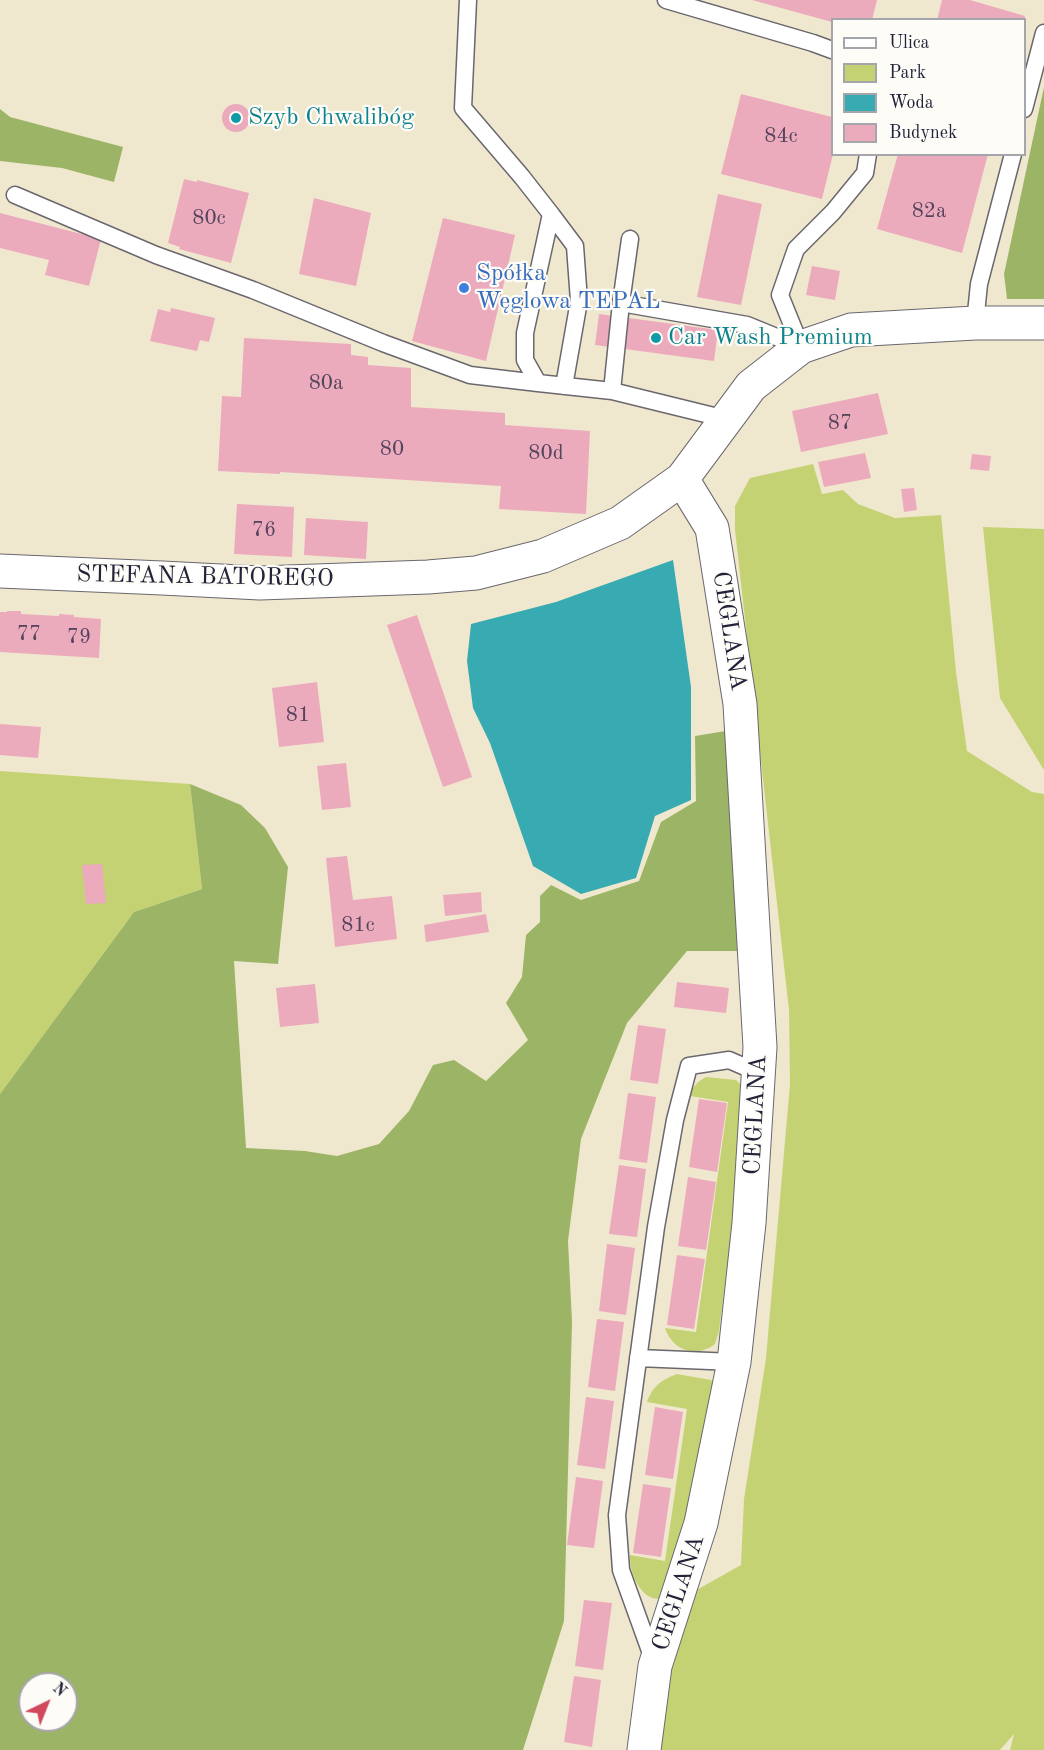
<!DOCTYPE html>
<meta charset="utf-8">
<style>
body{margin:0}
#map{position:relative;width:1044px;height:1750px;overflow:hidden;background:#f0e8ce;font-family:"Old Standard TT",serif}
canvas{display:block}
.legend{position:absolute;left:831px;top:18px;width:195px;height:138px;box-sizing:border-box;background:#fdfcf7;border:2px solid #a5a5ac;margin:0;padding:8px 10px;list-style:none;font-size:18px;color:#22223b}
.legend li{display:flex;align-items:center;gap:12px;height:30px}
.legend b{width:30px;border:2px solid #a5a5ac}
.north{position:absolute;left:18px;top:1672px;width:60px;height:60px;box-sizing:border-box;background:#fdfcf7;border:2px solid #a5a5ac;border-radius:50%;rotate:43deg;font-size:16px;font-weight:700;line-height:24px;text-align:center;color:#22223b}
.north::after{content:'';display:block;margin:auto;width:21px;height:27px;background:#d1495b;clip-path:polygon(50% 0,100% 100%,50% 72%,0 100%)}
</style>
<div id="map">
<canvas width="1044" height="1750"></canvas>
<ul class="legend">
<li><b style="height:8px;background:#fff"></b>Ulica</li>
<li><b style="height:16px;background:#c5d273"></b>Park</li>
<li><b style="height:16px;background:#38aab2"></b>Woda</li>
<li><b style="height:16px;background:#ecaabd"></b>Budynek</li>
</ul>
<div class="north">N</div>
</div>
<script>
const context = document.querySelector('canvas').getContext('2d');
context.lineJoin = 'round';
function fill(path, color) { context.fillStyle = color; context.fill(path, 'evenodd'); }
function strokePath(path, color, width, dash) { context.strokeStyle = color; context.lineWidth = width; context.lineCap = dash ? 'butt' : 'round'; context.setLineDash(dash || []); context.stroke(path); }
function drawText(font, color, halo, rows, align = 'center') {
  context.font = font + ' "Old Standard TT",serif'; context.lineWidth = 4.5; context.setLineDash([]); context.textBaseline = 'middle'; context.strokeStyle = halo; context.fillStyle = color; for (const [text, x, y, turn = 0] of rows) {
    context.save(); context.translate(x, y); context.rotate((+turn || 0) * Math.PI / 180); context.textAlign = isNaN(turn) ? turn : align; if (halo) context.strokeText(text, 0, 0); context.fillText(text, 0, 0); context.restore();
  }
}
fill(new Path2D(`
 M813 464 822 494 843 490 858 504 895 518 941 515 956 672 967 751 1032 792 1044 794V1750H1010L1014 1734 1000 1750H658L656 1749 674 1652 693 1592 741 1565 744 1499 766 1358 790 1084 789 1010 735 530V506L750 478Z
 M983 527 1044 529V770L1000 698Z
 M0 771 190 784 202 889 134 912 0 1094Z
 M706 1077 736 1080 744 1088 742 1149 719 1331 715 1344C696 1359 672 1350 665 1328L696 1332 728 1102 690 1096C693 1086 697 1082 706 1077Z
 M677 1374 711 1380 717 1387 696 1485 667 1592 658 1599C639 1598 629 1571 630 1555L665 1561 687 1409 647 1402C653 1386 661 1380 677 1374Z`), '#c5d273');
fill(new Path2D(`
 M1044 87V299H1007L1004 274Z
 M0 109 10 117 123 147 114 182 62 168 0 161Z
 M732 730 737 951H687L627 1023 581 1139 568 1241 572 1322 564 1621 523 1750H0V1094L134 912 202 889 190 784 241 805 265 828 288 867 278 964 234 961 246 1148 305 1151 337 1156 379 1144 409 1111 433 1065 454 1060 486 1081 528 1040 506 1003 522 977 526 935 540 922V896L551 885 581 900 639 881 661 822 696 801 695 736ZM30 1684H66V1720H30Z`), '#9cb465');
fill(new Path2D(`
 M673 560 691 687V800L655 816 636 878 581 894 533 866 490 743 473 708 467 661 471 624 556 602Z`), '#38aab2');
fill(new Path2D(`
 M752 0H877L872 20H832V22Z
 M942 0H970L1025 16 1024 20H937Z
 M741 94 832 117 833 154 822 199 721 174Z
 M222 118a14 14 0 1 1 28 0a14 14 0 1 1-28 0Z
 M898 154H988L962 253 877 229Z
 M184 179 197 182V180L249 193 231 263 179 249 180 247 168 243Z
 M718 194 762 204 741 305 697 297Z
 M314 198 371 213 356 286 299 274Z
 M0 213 101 239 89 286 45 275 49 260 0 248Z
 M443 218 515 235 486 361 412 341Z
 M812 266 840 271 835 300 806 295Z
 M171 308 215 318 209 342 200 340 197 351 150 341 158 309 170 312Z
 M599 314 718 330 714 361 595 345Z
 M244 338 351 344V355L368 357V365L411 368V407L505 413V425L590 431 586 514 499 509 501 486 280 472V474L218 471 222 396 241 397Z
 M878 393 888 434 801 452 792 411Z
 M865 453 871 478 824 487 818 462Z
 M972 454 991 456 989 471 970 469Z
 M914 488 917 510 904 512 901 489Z
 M237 504 294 507 292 557 234 554Z
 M306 518 368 522 366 559 304 555Z
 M7 611H21V614L59 616V614L74 615V617L101 619 99 658 0 652V612H7Z
 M417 615 472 777 443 787 387 625Z
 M317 682 324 742 279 747 272 688Z
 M0 724 41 727 38 758 0 755Z
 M346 763 351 807 322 810 317 766Z
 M347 856 353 900 392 896 397 939 335 947 326 858Z
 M102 864 106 903 86 904 82 865Z
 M481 892 482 912 445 916 443 895Z
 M486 914 489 932 426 942 424 925Z
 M677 982 729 988 726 1013 674 1007Z
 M315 984 319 1023 280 1027 276 988Z
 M638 1025 666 1029 658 1084 630 1080Z
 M628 1093 656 1097 647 1163 619 1159Z
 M699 1099 727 1103 717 1172 689 1167Z
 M619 1165 646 1169 637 1237 609 1234Z
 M688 1177 716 1182 706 1250 678 1246Z
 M607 1244 635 1248 626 1315 599 1311Z
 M677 1255 705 1259 694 1329 667 1325Z
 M597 1319 624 1322 615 1391 588 1387Z
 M586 1397 614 1401 605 1469 577 1465Z
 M655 1407 683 1412 673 1479 645 1475Z
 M576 1477 603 1481 594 1548 567 1545Z
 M643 1484 671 1488 661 1557 633 1553Z
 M584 1600 612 1603 603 1670 575 1666Z
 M574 1676 601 1680 592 1747 564 1742Z`), '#ecaabd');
const lane = new Path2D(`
 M468 0 463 108 522 177 551 214 525 333V360L538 383 612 391 726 419
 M666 0 813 43 832 50
 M1024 109 1044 33
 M15 195 156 255 253 290 383 343 470 375 538 383
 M551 214 575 246 579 301 564 386
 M630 239 621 303 747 325 801 347
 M975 323 979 284 1013 154
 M801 347 780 295 796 249 833 212 865 173 868 154
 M612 391 621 303
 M638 1358 734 1362
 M653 1659 621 1570 617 1515 656 1227 675 1120 689 1066 729 1060 759 1073`);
const street = new Path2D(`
 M0 571 162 578 260 583 428 577 476 573 543 556 620 523 682 479 751 386 801 347 851 330 975 323H1044
 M644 1750 655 1666 701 1523 734 1362 749 1223 760 1047 740 704 712 528 682 479`);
strokePath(lane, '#6a676e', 19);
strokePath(street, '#6a676e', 35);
strokePath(lane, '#fff', 16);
strokePath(street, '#fff', 33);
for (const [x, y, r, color] of [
 [236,118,6,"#0f9aa8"],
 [464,288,6,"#3f7fe0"],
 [656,338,6,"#0f9aa8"]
]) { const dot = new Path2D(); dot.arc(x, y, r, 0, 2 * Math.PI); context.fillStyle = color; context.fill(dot); strokePath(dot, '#fdfcf7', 2); }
drawText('21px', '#54445c', null, [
 ["84c",781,136],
 ["82a",929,211],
 ["80c",209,218],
 ["80a",326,383],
 ["87",840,423],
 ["80",392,449],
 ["80d",546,453],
 ["76",264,530],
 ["77",29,634],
 ["79",79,637],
 ["81",298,715],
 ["81c",358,925]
]);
drawText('24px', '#0d838f', '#fdfcf7', [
 ["Szyb Chwalibóg",248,118],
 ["Car Wash Premium",668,338]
], 'left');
drawText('24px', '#366cbe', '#fdfcf7', [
 ["Spółka",476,274],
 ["Węglowa TEPAL",476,302]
], 'left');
drawText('24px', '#22223b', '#fdfcf7', [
 ["STEFANA BATOREGO",205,577,1],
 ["CEGLANA",729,631,81],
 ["CEGLANA",756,1115,-87],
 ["CEGLANA",679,1593,-72]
]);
</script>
